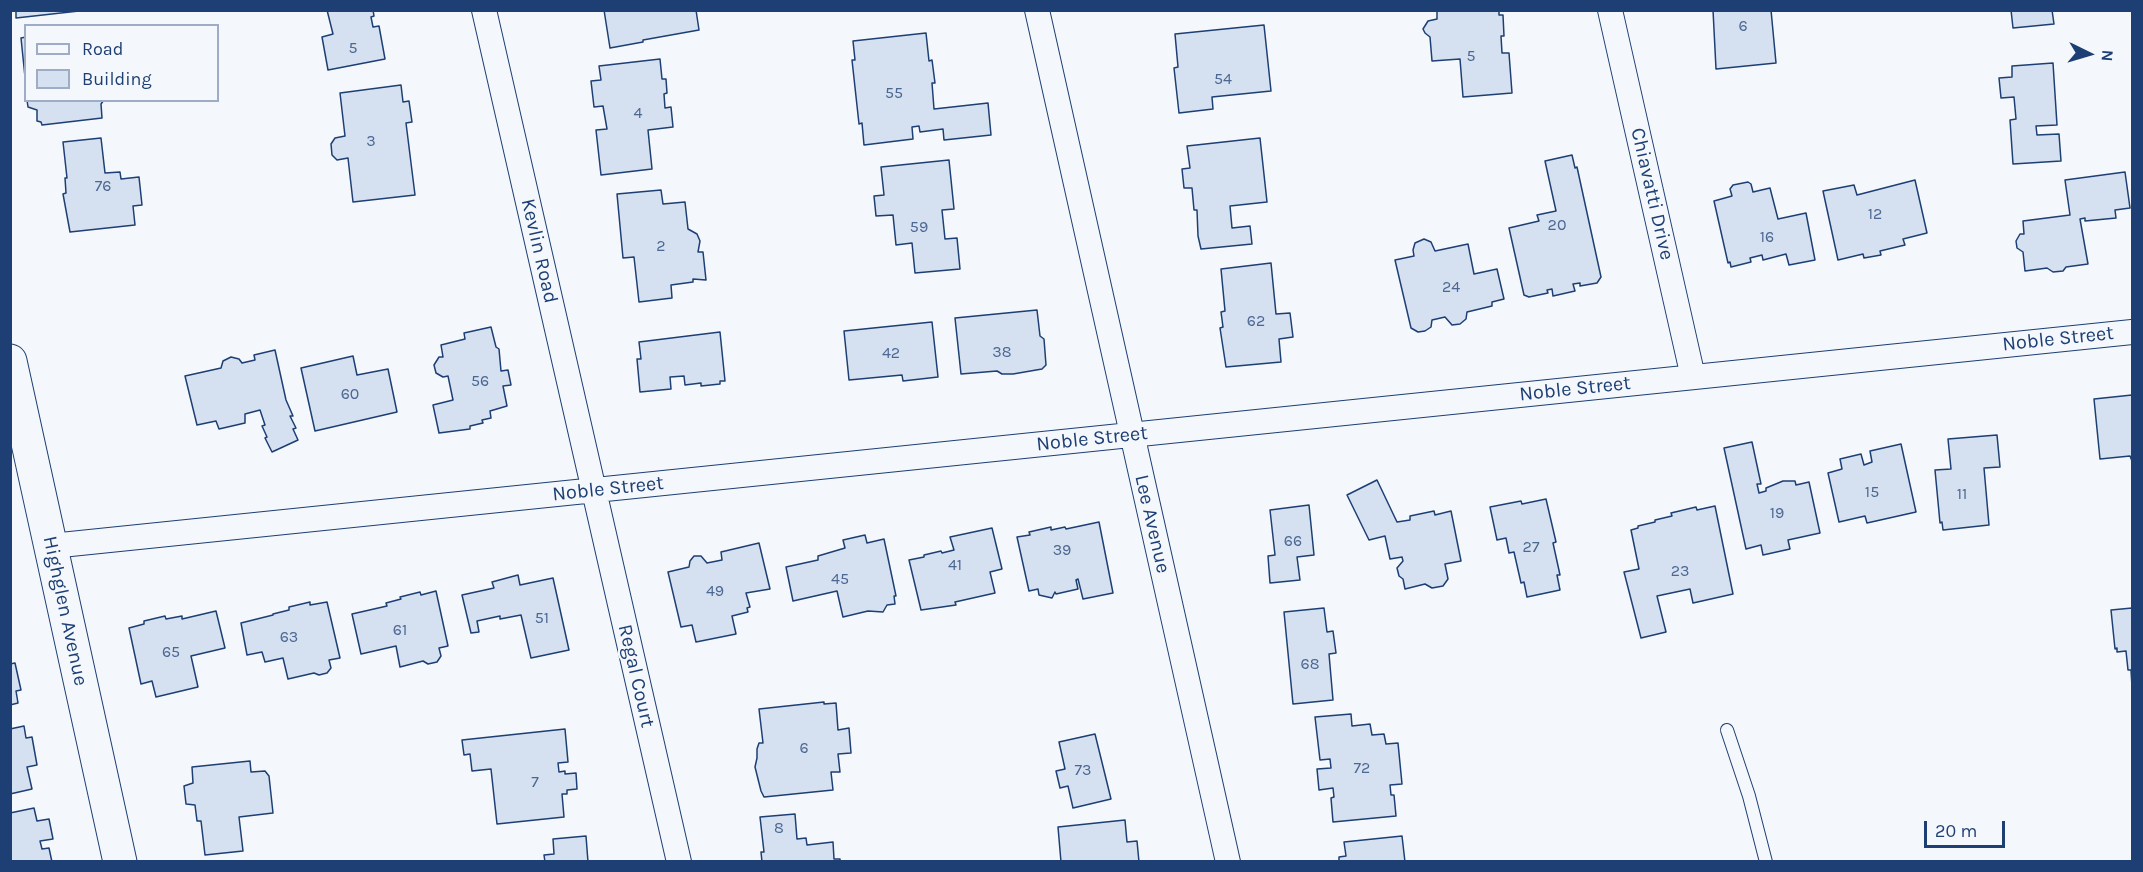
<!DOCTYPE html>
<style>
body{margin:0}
#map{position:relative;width:2143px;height:872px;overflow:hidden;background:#f4f7fb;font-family:Karla,sans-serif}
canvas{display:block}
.frame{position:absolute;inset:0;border:12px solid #1d3f73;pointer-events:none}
.legend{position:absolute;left:24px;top:24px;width:195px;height:78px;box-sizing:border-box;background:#f4f7fb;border:2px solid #9eadc5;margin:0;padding:8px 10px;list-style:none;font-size:18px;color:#1d3f73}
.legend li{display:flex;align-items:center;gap:12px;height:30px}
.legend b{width:30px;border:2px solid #9eadc5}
.north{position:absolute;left:2059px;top:24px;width:60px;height:60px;-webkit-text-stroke:4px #f4f7fb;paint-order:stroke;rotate:95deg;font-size:16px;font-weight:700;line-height:24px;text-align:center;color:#1d3f73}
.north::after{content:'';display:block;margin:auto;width:21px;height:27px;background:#1d3f73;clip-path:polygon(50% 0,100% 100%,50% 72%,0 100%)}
.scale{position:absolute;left:1924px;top:821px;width:81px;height:27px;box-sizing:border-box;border:3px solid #1d3f73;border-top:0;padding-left:8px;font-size:18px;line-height:21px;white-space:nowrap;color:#1d3f73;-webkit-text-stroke:4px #f4f7fb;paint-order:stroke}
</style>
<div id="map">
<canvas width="2143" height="872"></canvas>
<div class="frame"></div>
<ul class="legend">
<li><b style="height:8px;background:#f4f7fb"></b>Road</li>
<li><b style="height:16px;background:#d5e0f0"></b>Building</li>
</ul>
<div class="north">N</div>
<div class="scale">20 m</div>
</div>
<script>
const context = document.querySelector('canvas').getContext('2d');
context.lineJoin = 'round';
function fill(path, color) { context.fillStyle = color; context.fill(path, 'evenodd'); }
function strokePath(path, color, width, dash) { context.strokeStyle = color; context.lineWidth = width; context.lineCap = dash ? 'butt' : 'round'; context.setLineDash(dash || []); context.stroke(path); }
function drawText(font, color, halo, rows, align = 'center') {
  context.font = font + ' Karla,sans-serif'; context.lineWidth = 4.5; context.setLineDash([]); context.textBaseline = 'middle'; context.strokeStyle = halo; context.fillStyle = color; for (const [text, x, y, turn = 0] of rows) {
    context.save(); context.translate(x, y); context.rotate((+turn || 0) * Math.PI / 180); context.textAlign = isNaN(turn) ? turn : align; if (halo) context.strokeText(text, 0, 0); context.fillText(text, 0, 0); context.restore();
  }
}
const building = new Path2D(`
 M16 10H79V11L16 18Z
 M327 10H373L374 16 371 17 373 27 379 26 385 59 328 70 322 37 333 34Z
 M604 10H696L699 30 643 40V42L610 48Z
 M1437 10H1499V15H1503L1504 36H1501L1502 53H1509L1512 93 1463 97 1460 59 1432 61 1430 37 1425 33 1423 29 1428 21 1437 19Z
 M1713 10H1771L1776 63 1716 69Z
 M2011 10H2052L2054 24 2013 28Z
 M1264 25 1271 91 1212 97 1213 109 1179 113 1174 68 1178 67 1175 34Z
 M926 33 929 61 932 60 935 83H932L934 109 988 103 991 135 944 140 943 129 920 132 919 126 912 127 913 139 864 145 862 123 859 124 852 60H855L853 41Z
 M26 37V77H25L21 38Z
 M660 59 662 79H666L667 93 664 94 665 108 671 107 673 127 648 130 652 169 601 175 596 130 607 129 603 106 594 107 591 81 601 80 599 66Z
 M2053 63 2057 125 2036 126 2037 135 2059 134 2061 161 2013 164 2010 120 2016 119 2014 97 2001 98 1999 78 2012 77V66Z
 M401 85 403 102 409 101 412 122 406 123 415 195 353 202 348 158 337 160 332 155 331 144 335 138 345 136 340 93Z
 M27 100H104L101 104 102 118 42 125 41 122 37 121V110L28 107Z
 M101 138 105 173 120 172 121 179 139 177 142 205 133 206 135 225 70 232 63 194 66 193 65 178H67L63 142Z
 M1260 138 1267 202 1230 206 1232 228 1250 226 1252 244 1201 249 1198 236 1197 210H1194L1192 188H1184L1182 169 1190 168 1187 146Z
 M1572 155 1575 168 1577 167 1601 277 1597 283 1580 286V283L1573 284 1575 291 1553 296 1552 289 1547 290 1548 293 1529 297 1524 295 1509 228 1539 221 1537 215 1556 211 1545 161Z
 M949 160 954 209 942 210 945 239 957 238 960 269 915 273 912 243 896 245 893 215 876 216 874 196 884 195 881 167Z
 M2125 172 2130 208 2115 210 2116 218 2085 221V218L2080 219 2088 264 2066 267 2063 271 2053 272 2047 268 2025 271 2023 252 2017 248 2016 241 2020 234H2024L2023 221 2070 215 2065 180Z
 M1915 180 1927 233 1903 239 1905 245 1880 251 1881 255 1864 258 1863 254 1838 260 1823 191 1854 185 1857 195Z
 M1748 182 1751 184 1753 192 1770 188 1778 219 1806 213 1815 260 1789 265 1786 254 1763 260 1762 255 1750 258 1751 262 1731 267 1730 262 1728 263 1714 201 1732 196 1730 189 1733 185Z
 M661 190 663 204 685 202 688 229 697 234 700 241 698 252H703L706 280 693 279V282L671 285 672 298 639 302 634 257 623 258 617 194Z
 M1424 239 1431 242 1435 251 1468 244 1474 274 1497 269 1504 299 1492 302V306L1467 312 1466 319 1460 324 1452 325 1445 317 1432 320 1431 327 1425 331 1418 332 1411 328 1395 260 1414 256 1413 250 1415 243Z
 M1271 263 1276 314 1290 313 1293 337 1279 339 1281 362 1226 367 1220 328 1223 327 1221 312 1225 311 1221 269Z
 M1037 310 1040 336 1044 339 1046 365 1042 369 1013 374H1002L997 371 961 374 955 318Z
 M932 322 938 377 903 381 902 375 849 380 844 331Z
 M491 327 496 347 499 349 501 371 508 370 511 385 503 386 507 406 490 411 491 418 482 420 483 423 470 426V429L439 433 433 405 453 400 448 376 443 377 436 373 434 365 439 357H443L441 345 465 339 464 333Z
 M720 332 725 381H720V384L701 386V383L685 385 684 376 670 377 671 389 640 392 637 359H641L639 342Z
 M275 350 286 400 293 416H290L296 428 293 429 298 440 272 452 265 438 267 437 262 426 265 425 260 410 245 414V423L219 429 216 421 197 425 185 376 221 368 223 361 231 357 239 359 242 363 255 360 254 355Z
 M353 356 357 375 388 369 397 412 315 431 301 368Z
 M2132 395V461L2130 456 2100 459 2094 399Z
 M1997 435 2000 467 1984 468 1989 525 1943 530 1942 522 1940 523 1935 470 1951 469 1948 439Z
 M1752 442 1761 484H1757L1759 493 1766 491V488L1783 481H1795L1796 485 1809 482 1820 533 1788 540 1790 549 1763 555 1761 545 1746 549 1724 448Z
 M1901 444 1916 512 1867 523 1865 516 1839 522 1828 473 1842 469 1840 459 1861 454 1864 465 1872 462 1870 451Z
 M1377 480 1397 522 1410 520V516L1434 511 1435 515 1451 511 1461 561 1445 564 1448 579 1443 586 1432 588 1425 584 1405 589 1403 579 1399 576 1397 568 1403 561 1402 557 1390 559 1385 536 1369 540 1347 495Z
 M1546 499 1556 542 1553 543 1560 575H1557L1560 590 1527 597 1524 582 1521 583 1514 552 1509 553 1506 538 1497 540 1490 507 1521 501 1522 504Z
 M1309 505 1314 555 1297 557 1300 580 1270 583 1268 556 1275 555 1270 510Z
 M1715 506 1733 594 1693 603 1690 589 1657 596 1666 632 1641 638 1624 572 1639 569 1631 530 1638 528V526L1655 522V520L1672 516 1671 513 1696 507 1697 510Z
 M1099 522 1113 593 1083 599 1078 579 1076 580 1078 589 1056 594 1055 592 1052 598 1039 595 1038 589 1029 591 1017 537 1030 535 1029 532 1051 527V530L1065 527 1066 529Z
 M992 528 1002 569 990 572 995 593 955 602 956 605 921 610 909 560 924 557V555L941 551 942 553 954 550 950 537Z
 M865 535 867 543 884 539 896 596H894L895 604 887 605 883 612 868 611 843 617 837 591 793 601 786 567 818 560V556L845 548 843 540Z
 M759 543 770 589 746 593 750 607 747 608 748 612 732 616 736 634 696 642 692 625 681 627 668 572 689 567 690 561 694 556H701L707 563 722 560 721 552Z
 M518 575 520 585 553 578 569 650 531 658 521 615 500 619V616L477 621 479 632 471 633 462 595 494 588 492 582Z
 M436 591 448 646 439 648 441 656 437 662 428 664 423 661 400 667 396 646 361 654 352 614 387 606 386 603 401 599 400 597 420 592 421 595Z
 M310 602V605L327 602 340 658 329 660 331 668 327 673 319 675 314 673 288 679 283 658 265 662 262 652 247 655 241 623 273 615V614L289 610V607Z
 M1324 608 1327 632 1333 631 1336 653 1329 654 1333 700 1293 704 1284 612Z
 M2132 608V687L2131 670H2128L2126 651 2117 652V648L2115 649 2111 610Z
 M216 611 225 648 191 656 198 687 156 697 152 681 141 684 129 628 144 624V621L165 616 166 619 182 616V619Z
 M15 663 21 690 16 691 18 703 10 705V664Z
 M824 702V704L836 703 838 730 849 728 851 753 838 754 840 772H831L833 790 764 797 761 791 755 767 757 758V749L759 743H763L759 709Z
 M1351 714 1352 726 1370 724 1372 735 1384 734 1386 744 1398 743 1402 784 1390 785 1391 795H1394L1396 816 1333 822 1331 798 1334 797 1333 788 1319 790 1317 769 1331 768 1330 759 1320 760 1315 717Z
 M24 726 26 738 32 737 37 765 27 767 32 789 10 794V729Z
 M565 729 568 762 558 763 559 772 565 771V774L576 773 577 789 567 790V794H562L564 817 497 824 491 769 472 771 470 754 464 755 462 740Z
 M1095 734 1111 799 1073 808 1068 786 1060 788 1056 771 1065 769 1059 742Z
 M250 761 251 772 265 771 269 776 273 813 239 817 243 851 205 855 201 821H197L195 805 186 804 184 786 193 783 192 767Z
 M34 808 37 821 49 819 53 839 40 841 42 849 49 848 52 862H10V813Z
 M795 814 797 839 806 838 807 845 833 842 834 859H840V862H762L761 852H764L760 817Z
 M1125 820 1127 842 1137 841 1139 862H1061L1058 827Z
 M586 836 588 862H545L544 855 554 854 553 839Z
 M1402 836 1405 862H1339V857L1346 856 1344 842Z`);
fill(building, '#d5e0f0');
strokePath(building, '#1d3f73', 1.5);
const lane = new Path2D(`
 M1727 730 1749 796 1766 862`);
const street = new Path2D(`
 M484 10 679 862
 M1037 10 1228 862
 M1610 10 1693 377
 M51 546 2132 332`);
const secondary = new Path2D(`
 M10 361 120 862`);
strokePath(lane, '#1d3f73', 14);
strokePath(street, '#1d3f73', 26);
strokePath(secondary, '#1d3f73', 35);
strokePath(lane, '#f4f7fb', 12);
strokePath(street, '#f4f7fb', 24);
strokePath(secondary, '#f4f7fb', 33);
drawText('16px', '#4b6792', null, [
 ["6",1743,26],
 ["5",353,48],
 ["5",1471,56],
 ["54",1223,79],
 ["55",894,93],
 ["4",638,113],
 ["3",371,141],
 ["76",103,186],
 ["12",1875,214],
 ["20",1557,225],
 ["59",919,227],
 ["16",1767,237],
 ["2",661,246],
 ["24",1451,287],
 ["62",1256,321],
 ["38",1002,352],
 ["42",891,353],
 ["56",480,381],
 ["60",350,394],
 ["15",1872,492],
 ["11",1962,494],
 ["19",1777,513],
 ["66",1293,541],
 ["27",1531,547],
 ["39",1062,550],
 ["41",955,565],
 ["23",1680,571],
 ["45",840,579],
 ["49",715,591],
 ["51",542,618],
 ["61",400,630],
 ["63",289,637],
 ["65",171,652],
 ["68",1310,664],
 ["6",804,748],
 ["72",1362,768],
 ["73",1083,770],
 ["7",535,782],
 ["8",779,828]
]);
drawText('20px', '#1d3f73', '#f4f7fb', [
 ["Chiavatti Drive",1652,194,77],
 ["Kevlin Road",539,251,77],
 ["Noble Street",2058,339,-6],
 ["Noble Street",1575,389,-6],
 ["Noble Street",1092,439,-6],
 ["Noble Street",608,489,-6],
 ["Lee Avenue",1152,524,77],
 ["Highglen Avenue",65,611,78],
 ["Regal Court",636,676,77]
]);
</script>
